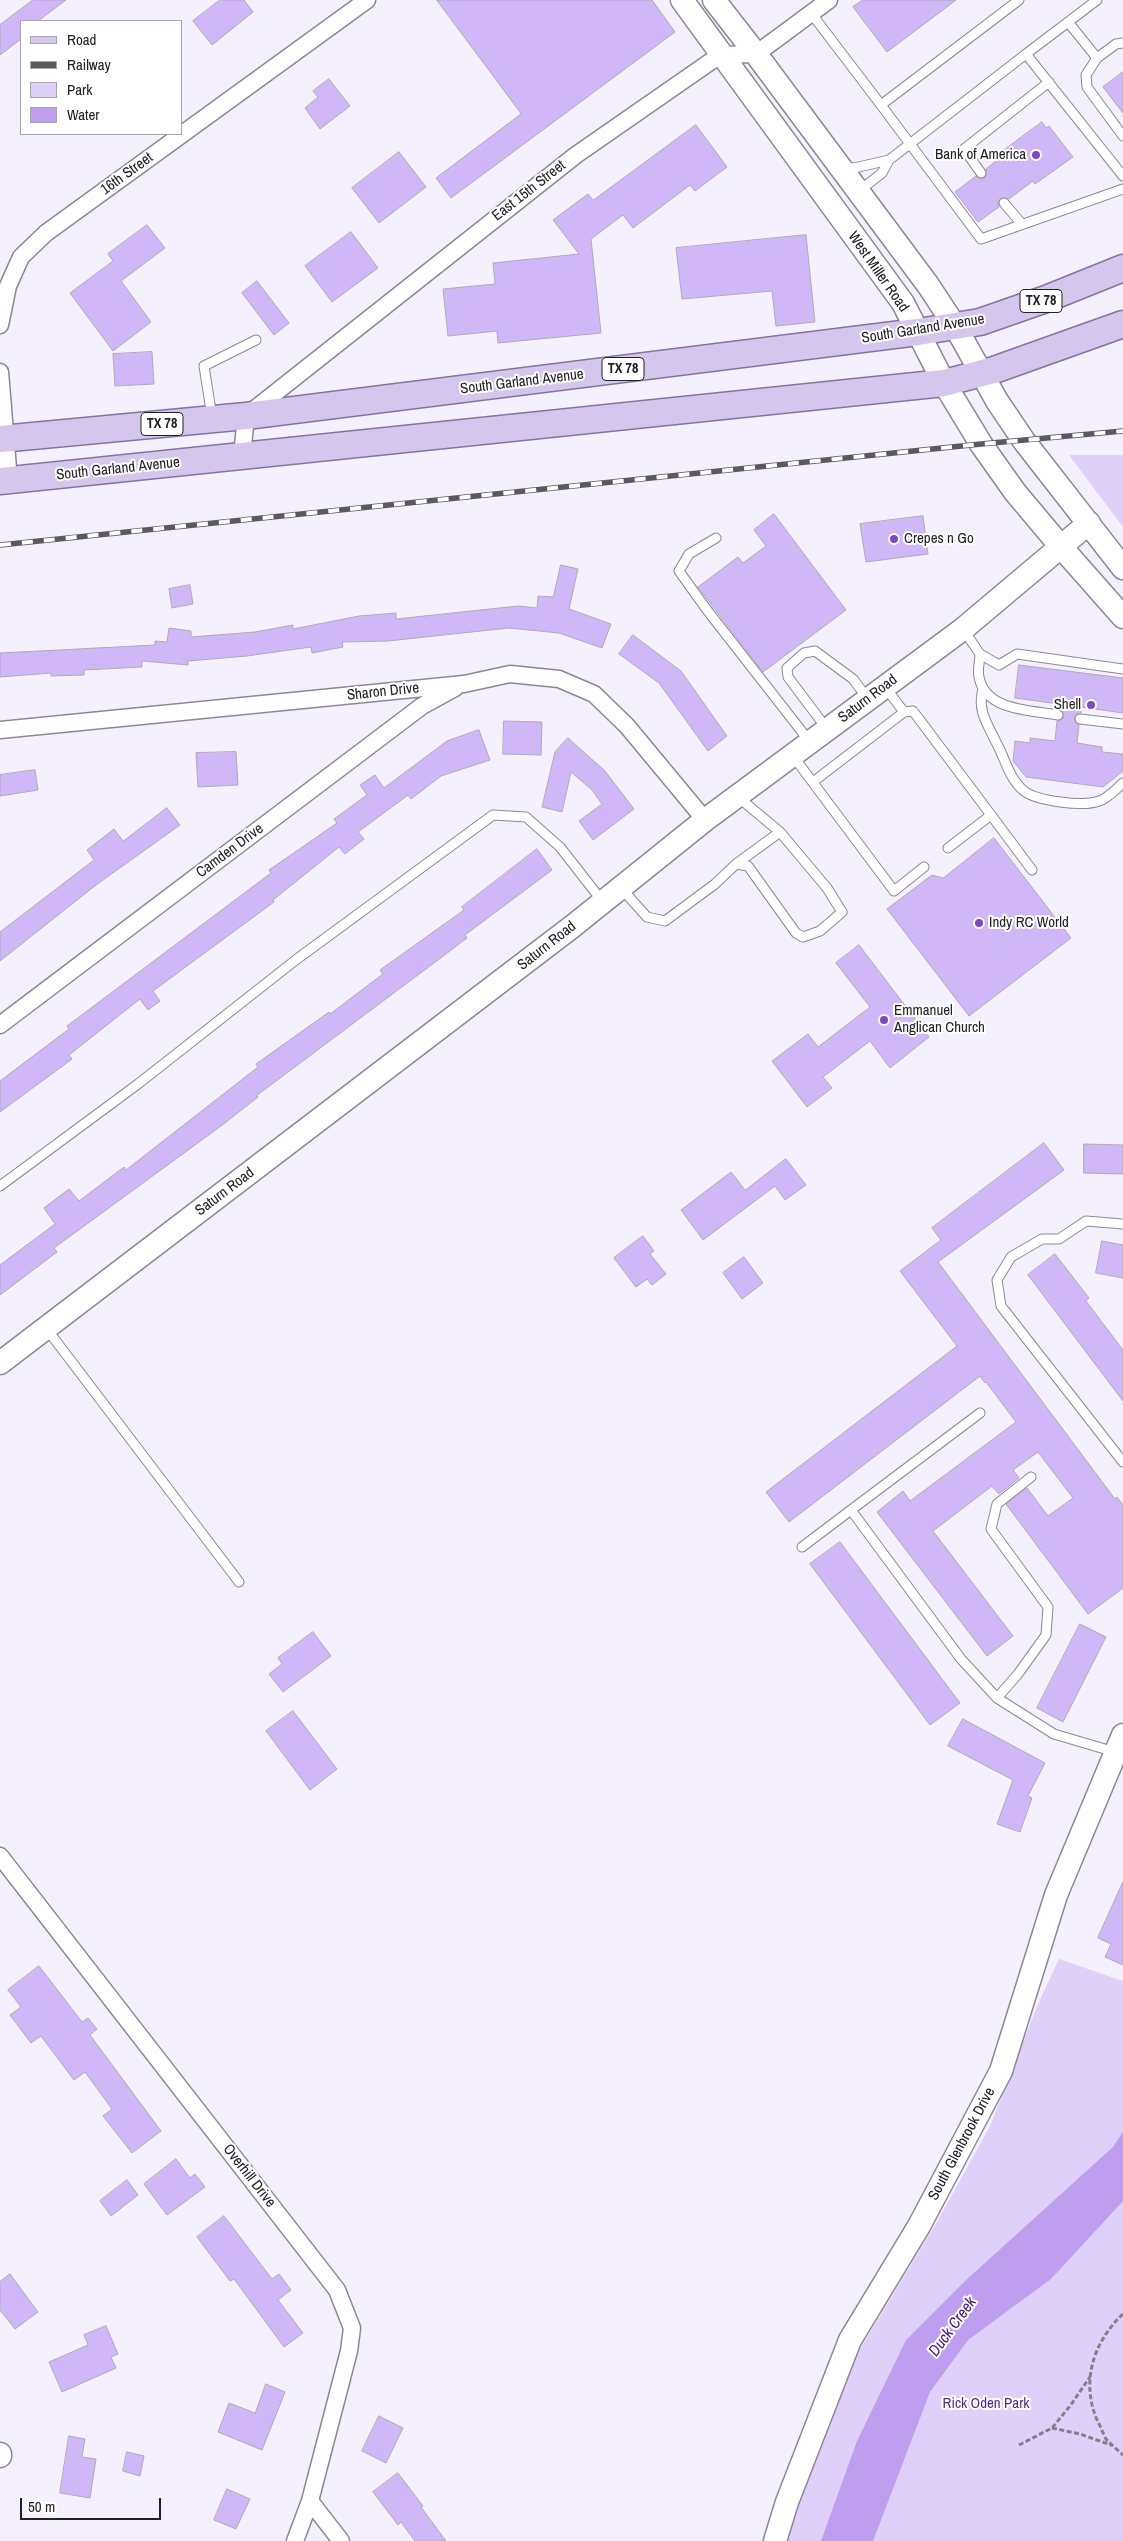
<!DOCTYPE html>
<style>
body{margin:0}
#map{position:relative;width:1123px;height:2541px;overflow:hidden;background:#f5f0fe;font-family:"Archivo Narrow",sans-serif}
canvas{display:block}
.legend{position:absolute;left:20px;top:20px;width:162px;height:115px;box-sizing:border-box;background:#fff;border:1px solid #a7a6a8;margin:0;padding:6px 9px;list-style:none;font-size:15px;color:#222026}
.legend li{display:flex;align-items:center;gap:10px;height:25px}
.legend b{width:25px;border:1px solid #a7a6a8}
.scale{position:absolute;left:20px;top:2498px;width:141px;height:22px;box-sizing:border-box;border:2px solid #222026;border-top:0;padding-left:6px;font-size:15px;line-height:18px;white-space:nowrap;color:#222026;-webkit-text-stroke:4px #fff;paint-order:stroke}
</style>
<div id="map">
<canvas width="1123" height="2541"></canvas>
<ul class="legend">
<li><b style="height:6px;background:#d4c6ed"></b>Road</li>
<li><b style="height:6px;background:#5b5860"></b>Railway</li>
<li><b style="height:14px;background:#dfd0f9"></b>Park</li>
<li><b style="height:14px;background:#be9fef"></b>Water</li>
</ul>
<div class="scale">50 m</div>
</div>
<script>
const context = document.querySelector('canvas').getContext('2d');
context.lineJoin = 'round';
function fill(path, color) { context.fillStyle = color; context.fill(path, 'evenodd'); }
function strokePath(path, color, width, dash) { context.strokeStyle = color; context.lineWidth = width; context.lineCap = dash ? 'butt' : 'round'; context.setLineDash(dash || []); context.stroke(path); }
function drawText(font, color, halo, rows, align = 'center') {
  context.font = font + ' "Archivo Narrow",sans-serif'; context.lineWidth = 4; context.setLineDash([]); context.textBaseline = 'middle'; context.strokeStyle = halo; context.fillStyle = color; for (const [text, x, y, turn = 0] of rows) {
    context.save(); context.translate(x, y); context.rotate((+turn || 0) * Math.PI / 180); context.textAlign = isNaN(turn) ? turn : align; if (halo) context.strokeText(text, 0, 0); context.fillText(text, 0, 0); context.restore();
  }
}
fill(new Path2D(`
 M1069 455H1123V527Z
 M1059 1959 1123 1981V2541H787L800 2491 854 2359 938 2220 990 2126 1038 2004Z`), '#dfd0f9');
fill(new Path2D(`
 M1123 2132V2201L1051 2279 968 2340 930 2392 873 2541H821L857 2441 906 2340 965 2281 1113 2147Z`), '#be9fef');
const building = new Path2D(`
 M33 0H66L38 21H21V39L0 55V25Z
 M220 0H244L253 12 212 45 193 21Z
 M437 0H652L675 32 451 198 436 178 521 114Z
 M863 0H956L887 52 853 7Z
 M1123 72V113L1103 87Z
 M329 79 350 106 320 129 305 108 318 97 313 91Z
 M1042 122 1046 128 1049 126 1073 157 1035 184 1033 181 1009 199 1000 198 998 201 999 207 978 222 955 192 976 176 981 179 985 178 986 169 1001 157 999 154Z
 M696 125 727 167 695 191 690 185 633 228 623 215 591 239 601 333 498 343 497 331 448 336 443 289 495 284 493 263 579 254 553 220 588 194 593 200Z
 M399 152 426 187 379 223 352 188Z
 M147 225 165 248 121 281 151 322 113 351 70 293 113 261 108 254Z
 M351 232 378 268 332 302 305 266Z
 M806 235 815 322 776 326 772 291 682 299 676 248Z
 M257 281 289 323 274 335 242 293Z
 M152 352 154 384 115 386 113 354Z
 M774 514 846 610 763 672 698 587 738 557 743 563 766 546 754 530Z
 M923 516 928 554 866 562 860 524Z
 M561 565 578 569 569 609 611 624 602 648 559 633 509 628 388 641 342 642 343 647 312 653 311 647 247 656 188 661V665L142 661V667L84 670V675L51 676V673L0 677V653L155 645V641L167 642 169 628 191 631V637L255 632 293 625V629L359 616 396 613V619L518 606 537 608 538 596 553 597Z
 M190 585 193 604 172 608 169 589Z
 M633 635 681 671 727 736 708 751 659 683 619 654Z
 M1019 665 1123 678V713L1081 707V713L1075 715 1074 719 1079 725 1077 743 1102 747V752L1123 754V771L1103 787 1026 777 1013 761 1015 741 1030 743V738L1055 741 1057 721 1063 719 1064 715 1059 709V704L1015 698Z
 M504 721 542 722 541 755 503 754Z
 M479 730 490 760 441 776 411 799 408 795 358 832 364 839 345 854 339 847 273 900 274 902 153 991 160 1001 148 1010 140 999 69 1055 72 1059 0 1112V1081L69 1029 67 1026 271 873 269 870 337 823 334 819 367 795 360 785 375 775 384 788 447 741Z
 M568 738 605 771 634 809 593 840 579 821 602 804 592 790 571 772 562 812 542 807 555 752Z
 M236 752 238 785 198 787 196 753Z
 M35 770 38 790 0 796V775Z
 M167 808 180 825 96 885 0 961V932L94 860 87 850 114 829 123 841Z
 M994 838 1071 938 969 1016 887 909 932 875 943 878Z
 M537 849 552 870 465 935 467 938 438 960 256 1096 258 1097 221 1126 54 1248 57 1252 0 1295V1265L55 1224 44 1208 69 1189 79 1201 124 1167 126 1170 258 1067 256 1064 329 1012 330 1014 383 974 380 970 464 910 462 907Z
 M859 945 929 1037 890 1068 870 1041 823 1077 832 1088 807 1107 772 1061 808 1034 818 1047 870 1007 836 963Z
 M1044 1143 1064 1170 938 1262 1115 1499 1117 1497 1123 1505V1588L1088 1614 1006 1504 1027 1488 1048 1516 1073 1498 1038 1452 1013 1470 1019 1478 999 1494 992 1486 933 1531 1013 1636 987 1656 877 1512 903 1491 910 1501 1016 1422 986 1382 985 1383 980 1376 789 1522 766 1492 957 1346 900 1271 941 1240 932 1228Z
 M1084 1144 1123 1145V1174L1084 1173Z
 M786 1159 806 1185 785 1200 775 1186 703 1240 681 1210 731 1172 745 1190Z
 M643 1236 654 1251 650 1254 666 1274 652 1285 647 1279 636 1287 614 1258Z
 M1102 1241 1123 1245V1278L1096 1273Z
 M1055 1254 1089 1298 1086 1301 1123 1350V1401L1028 1275Z
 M744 1257 763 1283 742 1299 723 1273Z
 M840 1542 960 1703 930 1725 810 1564Z
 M1080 1624 1106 1637 1063 1722 1037 1708Z
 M313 1632 331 1656 283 1692 269 1674 282 1664 278 1658Z
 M293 1711 337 1769 310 1790 266 1731Z
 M963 1719 1045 1763 1028 1796 1032 1798 1020 1832 997 1824 1013 1780 948 1746Z
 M1123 1882V1965L1105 1957 1111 1944 1098 1938Z
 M39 1966 82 2022 88 2018 97 2029 90 2035 161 2131 132 2153 103 2116 112 2109 85 2072 74 2080 41 2036 31 2043 10 2015 21 2007 8 1990Z
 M176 2159 190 2178 195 2174 205 2187 167 2215 144 2184Z
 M127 2180 138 2195 111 2216 100 2201Z
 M224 2216 272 2279 279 2274 291 2290 278 2300 303 2333 284 2347 234 2279 230 2281 197 2237Z
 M10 2274 38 2312 15 2329 0 2310V2282Z
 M106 2326 118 2354 111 2357 116 2368 62 2392 49 2362 88 2345 84 2335Z
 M266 2384 285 2392 262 2450 218 2432 229 2403 255 2413Z
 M379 2416 403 2428 386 2463 362 2451Z
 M69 2436 85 2439 82 2457 96 2459 90 2498 60 2493Z
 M127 2452 144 2456 140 2476 123 2471Z
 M398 2473 423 2506 421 2507 446 2541H415L401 2522 398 2525 373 2492Z
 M227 2489 250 2499 236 2529 214 2520Z`);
fill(building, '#cfb7f8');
strokePath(building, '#afa9b9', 1);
const lane = new Path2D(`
 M811 13 881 105 1019 0
 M1068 22 1097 58 1116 44 1123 43
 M1026 54 1097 0
 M1097 58 1086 75 1087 87 1123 136
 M881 105 981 239 1123 189
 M843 167 854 168 889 160
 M981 173 964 149 1049 82
 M859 191 882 173 889 160 1026 54 1123 176
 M1004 203 1021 223
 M212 417 204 366 256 340
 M716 538 689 554 679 571 707 610 810 742
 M963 629 980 654 999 665 1017 654 1123 669
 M980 654C980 661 977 670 979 677 985 711 1031 710 1058 715
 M885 687 904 712 913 711 991 815 948 848
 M983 689C977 710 987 723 996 742 1005 758 1009 779 1024 791 1037 801 1083 807 1099 801 1107 799 1116 789 1123 783
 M1080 719 1123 724
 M827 729 788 677 787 668 804 653 815 651 853 679 868 699
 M793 756 894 891 924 867
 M813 782 904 712
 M991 815 1032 870
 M736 864 780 832
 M621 888 647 917 665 921 715 884 736 864 748 866 796 933 803 937 820 931 842 912 827 888 780 832 738 797
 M0 1186 138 1084 297 959 493 815 526 817 560 847 603 902
 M1123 1224 1086 1221 1059 1239H1042L1011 1257 997 1280 1001 1306 1123 1462
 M46 1328 239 1582
 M980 1413 851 1510 961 1659 997 1698 1054 1734 1115 1752
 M802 1547 851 1510
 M997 1698 1018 1674 1046 1635 1048 1607 991 1529 997 1504 1031 1477`);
const street = new Path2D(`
 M0 325 8 286 21 257 46 233 367 0
 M0 372 9 480
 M242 456 246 416 576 155 720 55 756 54 829 0
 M0 730 464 684 510 674 559 679 594 694 627 726 705 820
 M0 1025 422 706 455 688
 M0 1856 337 2290 352 2328 349 2351 310 2501 295 2541
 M310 2501 341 2541`);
const secondary = new Path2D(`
 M682 0 903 303 944 383 981 444 1015 492 1062 548 1123 617
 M714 0 756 54 928 285 955 326 997 401 1024 441 1123 568
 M0 1363 573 926 705 820 963 629 1089 523
 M0 2454V2456
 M775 2541 787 2502 850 2340 919 2226 1001 2071 1056 1895 1123 1735`);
const primary = new Path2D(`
 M0 439 246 416 918 332 980 322 1046 299 1123 268
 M0 481 944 383 994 370 1123 324`);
strokePath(lane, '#8c8796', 11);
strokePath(street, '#8c8796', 19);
strokePath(secondary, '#8c8796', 25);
strokePath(primary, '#8473a0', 29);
strokePath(new Path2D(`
 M1123 2314C1093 2342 1080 2383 1098 2422 1101 2427 1103 2434 1106 2439 1111 2445 1118 2450 1123 2455
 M1052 2428 1080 2434 1111 2445
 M1019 2445 1052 2428 1070 2406 1090 2377`), '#83808a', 3, [5, 2.5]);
strokePath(lane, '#fff', 9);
strokePath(street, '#fff', 16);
strokePath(secondary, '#fff', 22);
strokePath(primary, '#d4c6ed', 26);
const rail = new Path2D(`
 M0 545 981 444 1123 431`);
strokePath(rail, '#5b5860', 5.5);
strokePath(rail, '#fff', 4, [11]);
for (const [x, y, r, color] of [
 [1036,155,5,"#7f49c0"],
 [894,539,5,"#7f49c0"],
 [1091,705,5,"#7f49c0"],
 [979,923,5,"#7f49c0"],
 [884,1020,5,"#7f49c0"]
]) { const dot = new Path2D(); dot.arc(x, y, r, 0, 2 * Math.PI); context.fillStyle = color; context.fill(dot); strokePath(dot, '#fff', 2); }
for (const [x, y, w] of [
 [1041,301,42],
 [623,369,42],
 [162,424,42]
]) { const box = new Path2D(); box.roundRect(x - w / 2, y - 11.5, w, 23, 4); context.fillStyle = '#fff'; context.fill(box); strokePath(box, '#222026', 1); }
drawText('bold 14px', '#222026', null, [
 ["TX 78",1041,301],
 ["TX 78",623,369],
 ["TX 78",162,424]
]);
drawText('15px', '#222026', '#fff', [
 ["Bank of America",1026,155,"right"],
 ["Crepes n Go",904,539],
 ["Shell",1081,705,"right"],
 ["Indy RC World",989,923],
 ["Emmanuel",894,1011],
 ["Anglican Church",894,1028]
], 'left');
drawText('15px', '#222026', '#fff', [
 ["16th Street",127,174,-36],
 ["East 15th Street",529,191,-38],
 ["West Miller Road",878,272,55],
 ["South Garland Avenue",923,329,-9],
 ["South Garland Avenue",522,382,-7],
 ["South Garland Avenue",118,469,-6],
 ["Sharon Drive",383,692,-6],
 ["Saturn Road",868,699,-37],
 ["Camden Drive",230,851,-37],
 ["Saturn Road",547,946,-38],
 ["Saturn Road",225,1192,-37],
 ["South Glenbrook Drive",962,2144,-62],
 ["Overhill Drive",249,2176,52]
]);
drawText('15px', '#552a86', '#fff', [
 ["Rick Oden Park",986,2404]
]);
drawText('italic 16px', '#481a76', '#fff', [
 ["Duck Creek",953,2327,-54]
]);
</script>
